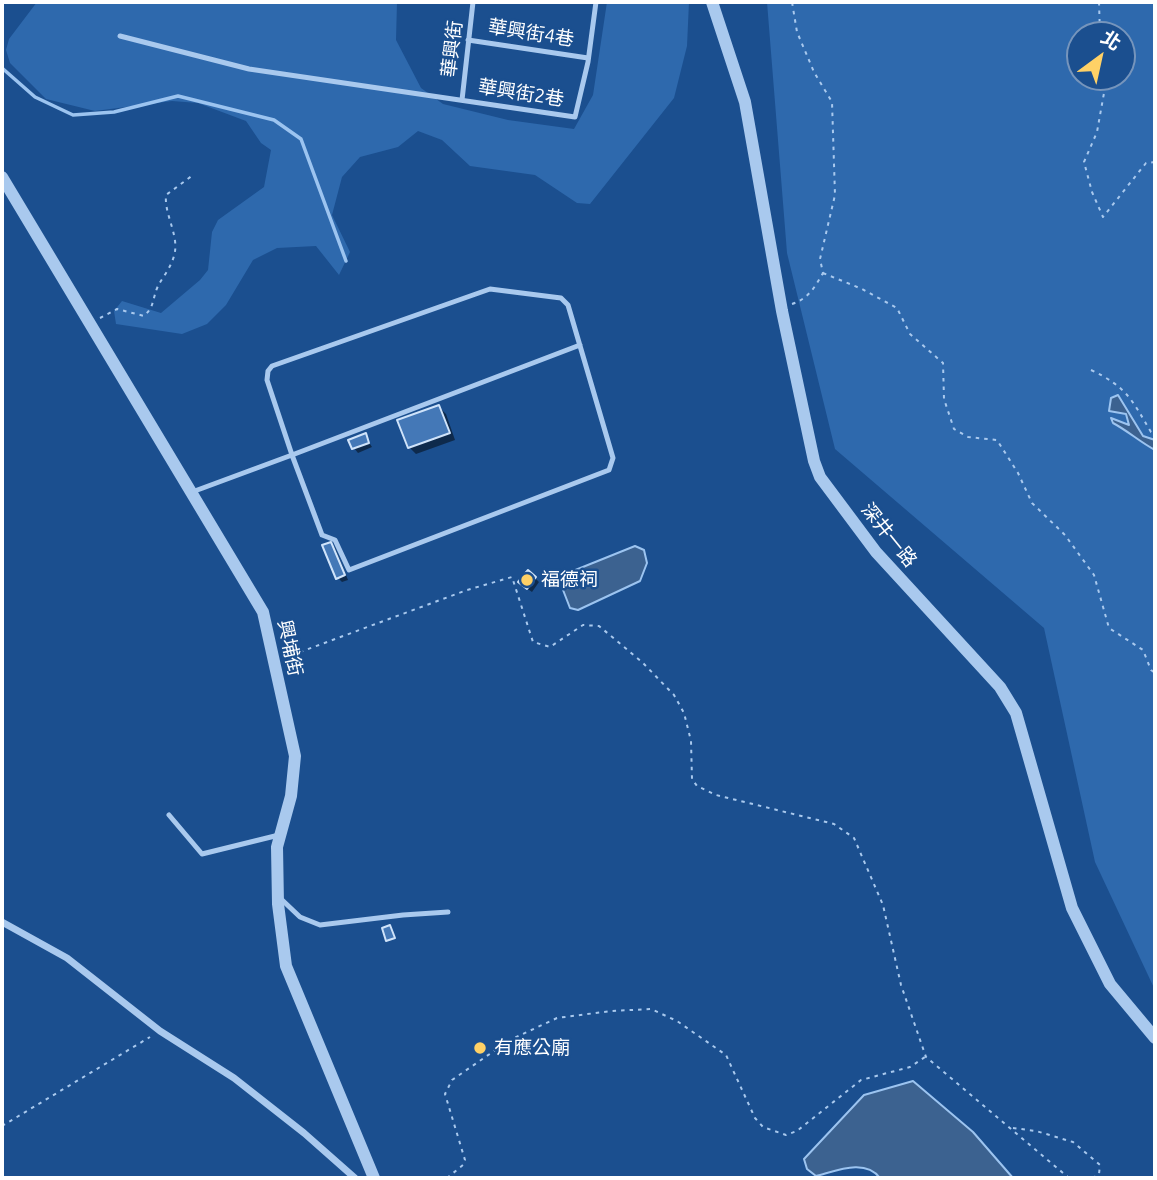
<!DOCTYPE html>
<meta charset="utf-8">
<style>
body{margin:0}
#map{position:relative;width:1157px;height:1180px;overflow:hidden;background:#1b4f8f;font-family:Ubuntu,"Noto Sans TC",sans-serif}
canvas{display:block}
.frame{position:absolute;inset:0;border:4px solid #fff;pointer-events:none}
.north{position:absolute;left:1066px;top:21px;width:70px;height:70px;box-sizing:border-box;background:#1b4f8f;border:2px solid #7695bc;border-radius:50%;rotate:33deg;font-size:19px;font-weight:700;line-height:28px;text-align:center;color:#fff}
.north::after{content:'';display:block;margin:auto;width:24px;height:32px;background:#ffd166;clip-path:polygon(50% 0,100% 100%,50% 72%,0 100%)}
</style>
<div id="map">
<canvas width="1157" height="1180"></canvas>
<div class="frame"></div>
<div class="north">北</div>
</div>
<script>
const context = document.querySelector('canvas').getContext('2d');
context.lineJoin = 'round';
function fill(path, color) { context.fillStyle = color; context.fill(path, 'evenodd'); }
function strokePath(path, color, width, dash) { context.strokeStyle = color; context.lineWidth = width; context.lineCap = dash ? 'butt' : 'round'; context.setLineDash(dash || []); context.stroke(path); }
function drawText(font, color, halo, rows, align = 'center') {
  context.font = font + ' Ubuntu,"Noto Sans TC",sans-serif'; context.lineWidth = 5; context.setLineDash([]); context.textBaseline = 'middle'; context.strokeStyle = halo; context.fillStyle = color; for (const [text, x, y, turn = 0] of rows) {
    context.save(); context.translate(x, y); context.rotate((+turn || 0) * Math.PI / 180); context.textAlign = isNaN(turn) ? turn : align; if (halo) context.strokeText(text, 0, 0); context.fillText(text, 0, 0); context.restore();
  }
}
fill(new Path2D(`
 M37 2H397L396 40 421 88 443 104 508 120 574 129 593 95 607 2H689L687 46 674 98 590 204 577 203 535 175 470 166 442 140 418 131 398 147 360 157 342 177 332 215 350 252 339 275 316 246 277 248 253 260 226 305 207 324 182 334 116 324 114 311 122 301 161 313 200 280 208 270 212 232 218 220 264 187 271 150 261 143 246 121 198 103 172 101 95 111 46 99 10 63 6 50 9 39Z
 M767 2H1155V990L1095 862 1044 628 835 449 787 253ZM1080 35H1122V77H1080Z`), '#2e69ad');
const water = new Path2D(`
 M1118 395 1143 436 1155 440V450C1140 442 1128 431 1113 423L1111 418 1129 425 1126 414 1109 411 1111 398Z
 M635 546 644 550 647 563 640 581 578 610 570 608 558 577Z
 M913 1081 973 1132 1013 1178H880C865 1158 836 1171 816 1176L807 1169 804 1159 864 1095Z`);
fill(water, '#3c6290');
strokePath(water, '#9cc4f0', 2);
fill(new Path2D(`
 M439 407 446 414 455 440 416 454 409 447Z
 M365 436 372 447 358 453 354 448Z
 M331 544 335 548 348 580 342 582 338 578Z
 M535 578 539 582 532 592 525 587Z`), '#0007');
strokePath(new Path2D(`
 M2 68 35 97 73 115 114 112 178 96 274 120 301 139 346 261`), '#9cc4f0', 3.5);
const building = new Path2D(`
 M439 405 450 433 408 448 397 420Z
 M366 433 369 443 352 449 348 440Z
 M331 542 345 575 336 579 322 545Z
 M528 570 536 577 527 589 518 582Z
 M390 925 395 938 386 941 382 928Z`);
fill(building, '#4478b7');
strokePath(building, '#cfe3fa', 2);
strokePath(new Path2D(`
 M1099 2 1100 35
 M1103 77 1104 93 1097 132 1084 162 1092 192 1103 217 1146 163 1155 162
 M823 273 862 289 897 308 910 334 943 363 944 399 954 429 968 437 997 440 1018 473 1032 503 1065 535 1094 575 1109 628 1143 650 1151 670 1155 673
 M792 304C808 299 815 287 823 273L820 259 835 195 832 102 814 72 797 32 792 2
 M100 318 117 309 144 316C155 306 152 299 158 286 163 277 171 267 174 256 180 236 164 215 166 195L193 175
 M1091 370C1127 387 1132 400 1151 432L1155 434
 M284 658 467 590 512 577 533 642 550 647 583 625 599 626 642 662 674 695 684 713 691 741 692 779 697 786 716 795 834 824 854 838 883 905 901 985 926 1057 1069 1178
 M2 1126 150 1037
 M1013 1128 1036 1131 1073 1142 1100 1165 1099 1174 1093 1178
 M447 1178 463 1165 465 1160 445 1094 452 1080 510 1040 557 1018 611 1011 651 1009 677 1021 726 1055 755 1118 763 1127 786 1135 797 1131 861 1080 910 1067 925 1057`), '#a9c9ee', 2, [3.5, 5]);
strokePath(new Path2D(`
 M120 36 249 69 575 117 588 62 596 2
 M468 40 588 58
 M462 100 473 2
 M192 492 292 455 267 380 268 371 272 366 490 289 561 298 568 305 613 458 609 470 349 570 335 540 322 535 292 455 580 345
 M169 815 202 854 279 835
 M280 898 300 917 320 925 403 915 448 912`), '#a9c9ee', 5);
strokePath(new Path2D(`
 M2 922 67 958 160 1031 234 1078 304 1133 355 1178`), '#a9c9ee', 7);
strokePath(new Path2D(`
 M712 2 745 102 782 311 814 461 820 477 876 552 1000 687 1016 713 1072 908 1110 984 1155 1038
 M2 177 263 612 295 756 291 796 277 847 278 904 286 966 374 1178`), '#a9c9ee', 12);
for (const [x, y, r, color] of [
 [527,580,7,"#ffd166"],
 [480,1048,7,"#ffd166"]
]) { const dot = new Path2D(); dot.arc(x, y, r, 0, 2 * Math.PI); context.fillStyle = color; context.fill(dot); strokePath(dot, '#1b4f8f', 2.5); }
drawText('19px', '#fff', '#1b4f8f', [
 ["華興街4巷",531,33,9],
 ["華興街",452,49,-83],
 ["華興街2巷",521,93,9],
 ["深井一路",889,535,51],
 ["興埔街",290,648,78]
]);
drawText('19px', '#fff', '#1b4f8f', [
 ["福德祠",541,580],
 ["有應公廟",494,1048]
], 'left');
</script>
